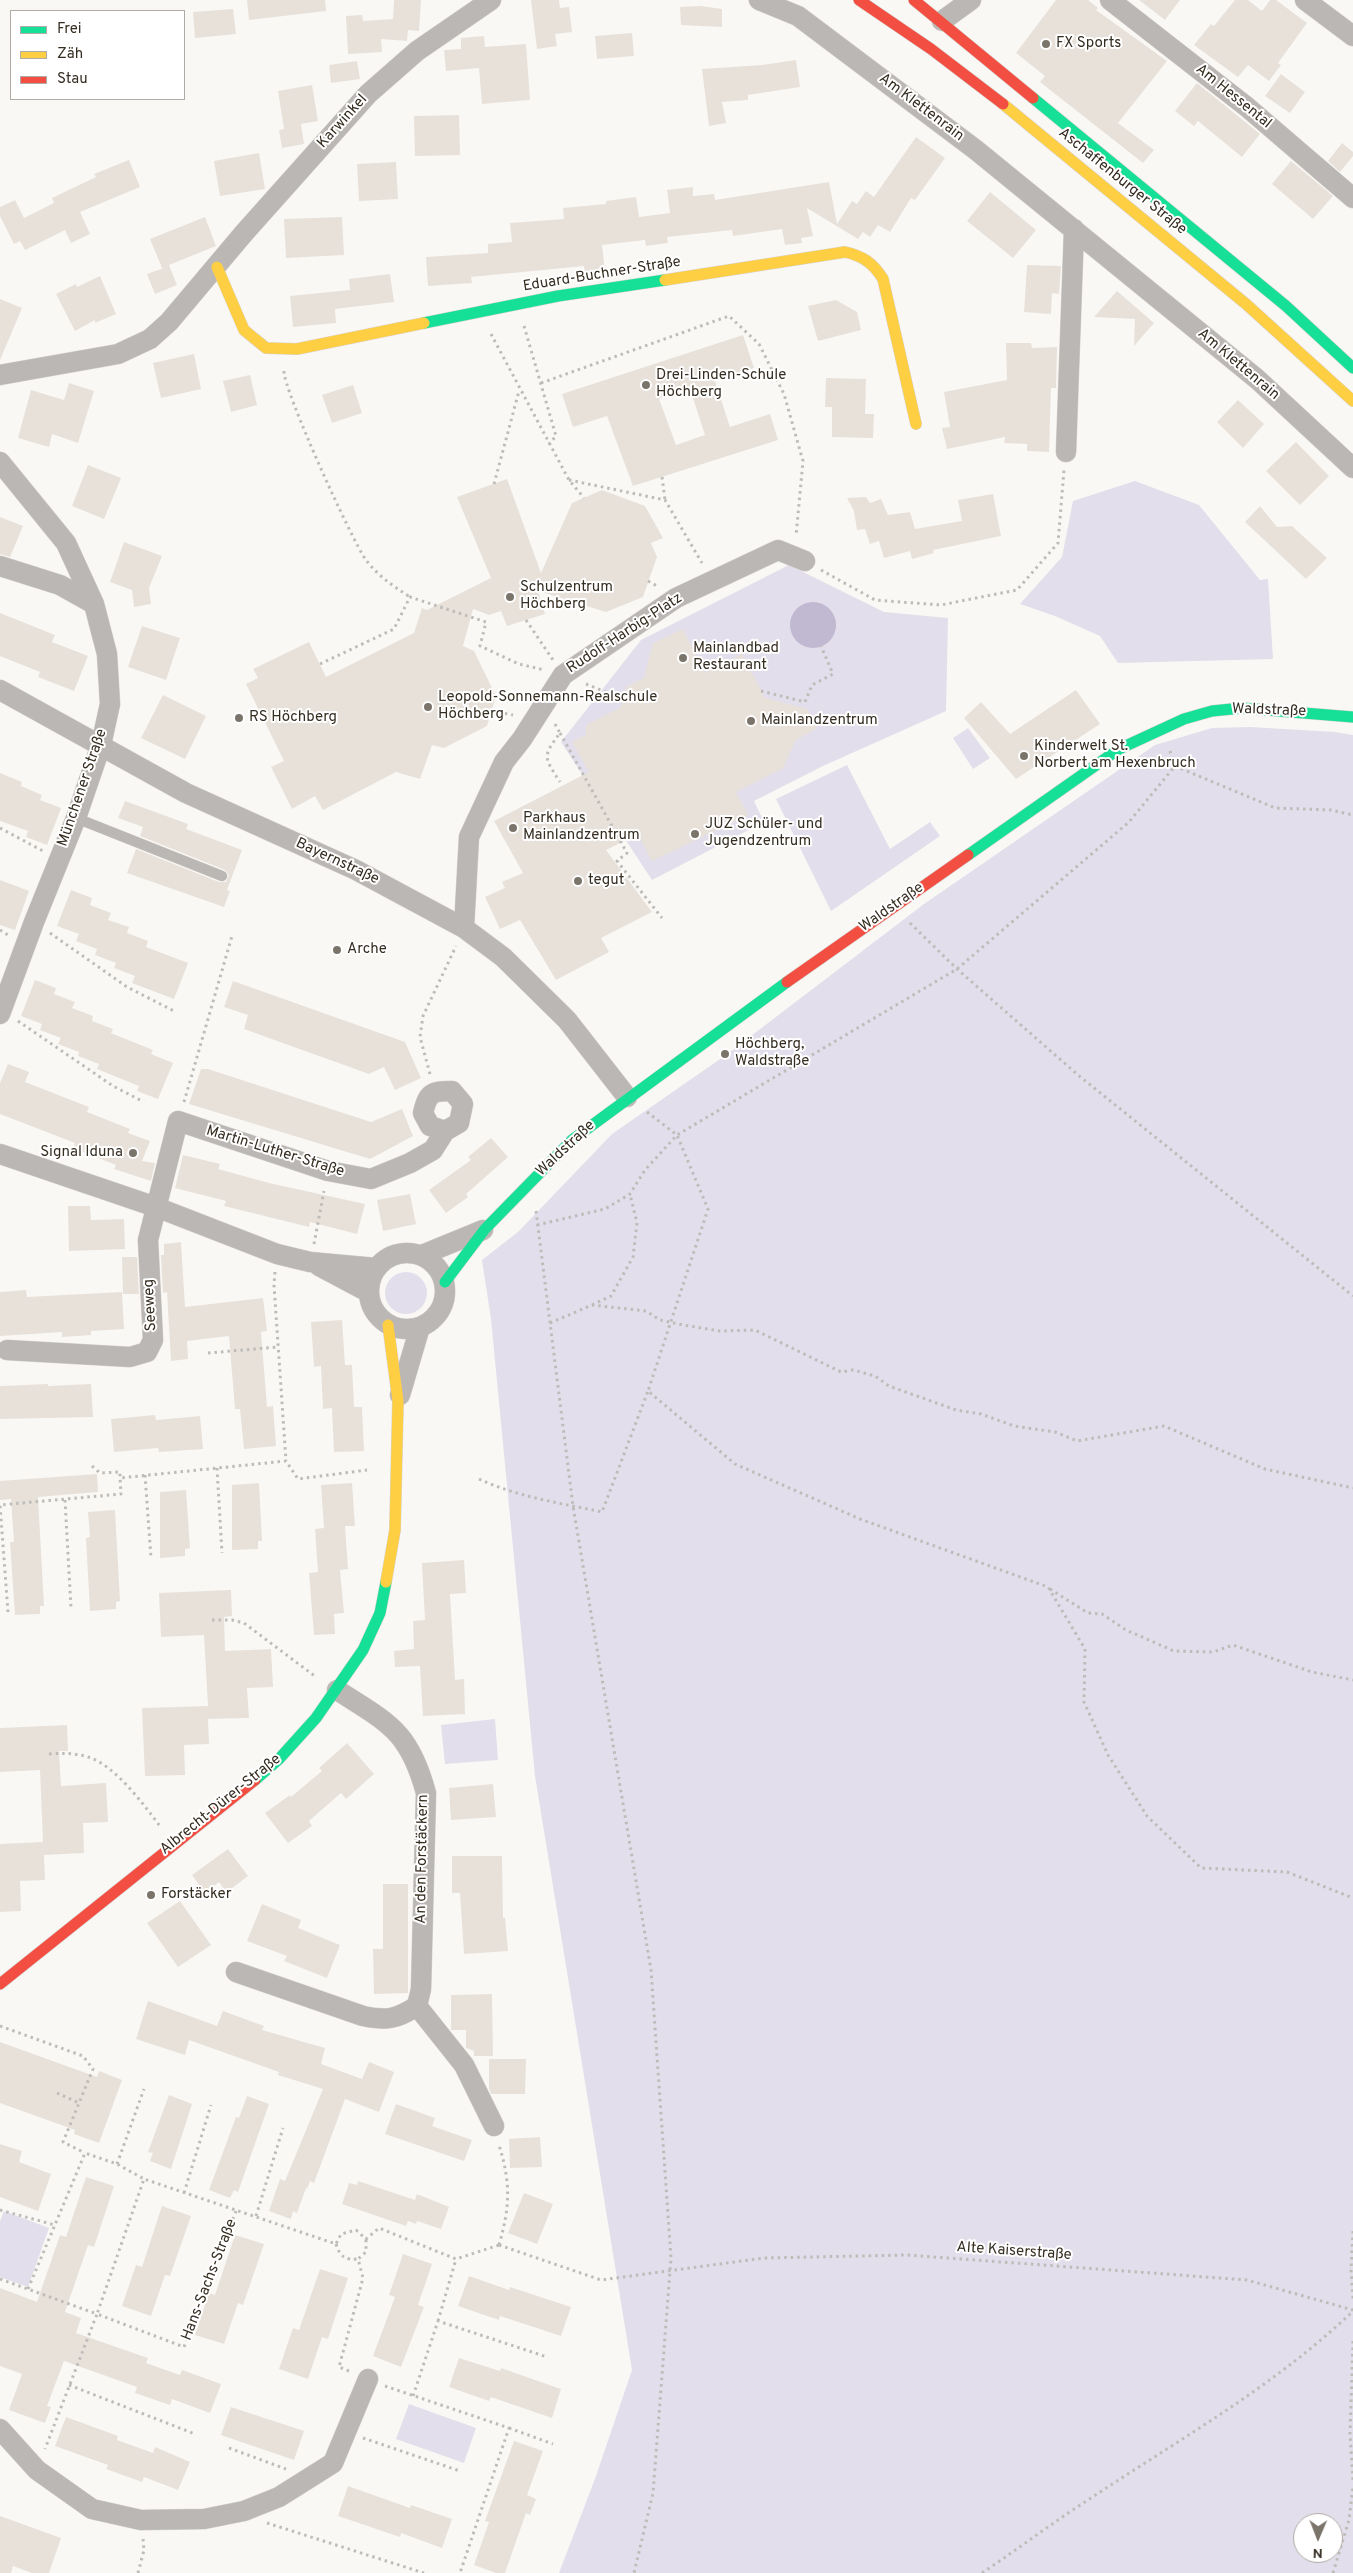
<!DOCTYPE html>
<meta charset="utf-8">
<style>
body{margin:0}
#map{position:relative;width:1353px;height:2573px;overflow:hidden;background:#faf8f5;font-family:Overpass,sans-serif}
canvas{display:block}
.legend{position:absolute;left:10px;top:10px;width:175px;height:90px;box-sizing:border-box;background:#fff;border:1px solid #afaba6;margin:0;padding:6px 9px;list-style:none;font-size:15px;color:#362d21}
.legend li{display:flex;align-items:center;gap:10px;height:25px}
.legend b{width:25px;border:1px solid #afaba6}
.north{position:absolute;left:1293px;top:2513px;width:50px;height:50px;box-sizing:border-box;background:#fff;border:1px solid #afaba6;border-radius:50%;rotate:181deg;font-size:14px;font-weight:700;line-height:20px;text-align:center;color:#362d21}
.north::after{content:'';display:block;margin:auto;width:18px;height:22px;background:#7b746b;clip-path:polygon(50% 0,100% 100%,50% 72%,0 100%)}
</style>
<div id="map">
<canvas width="1353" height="2573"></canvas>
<ul class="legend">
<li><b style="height:6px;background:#16e098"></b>Frei</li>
<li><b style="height:6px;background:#ffcf43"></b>Zäh</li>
<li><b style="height:6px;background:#f24e42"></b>Stau</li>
</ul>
<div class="north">N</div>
</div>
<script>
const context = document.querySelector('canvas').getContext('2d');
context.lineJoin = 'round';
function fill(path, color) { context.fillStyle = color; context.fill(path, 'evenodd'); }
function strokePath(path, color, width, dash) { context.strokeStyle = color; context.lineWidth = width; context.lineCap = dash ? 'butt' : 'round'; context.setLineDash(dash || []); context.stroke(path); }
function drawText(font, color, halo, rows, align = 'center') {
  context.font = font + ' Overpass,sans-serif'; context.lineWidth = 4; context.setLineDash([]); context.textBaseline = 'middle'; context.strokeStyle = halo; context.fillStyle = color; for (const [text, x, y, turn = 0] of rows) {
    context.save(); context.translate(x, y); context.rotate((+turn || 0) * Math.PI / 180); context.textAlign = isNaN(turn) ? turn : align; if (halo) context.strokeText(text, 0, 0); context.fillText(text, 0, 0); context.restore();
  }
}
fill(new Path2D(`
 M1135 481 1199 505 1260 580 1268 579 1273 659 1118 663 1100 636 1055 616 1020 604 1062 557 1073 501Z
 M789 565 884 612 948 618 946 711 823 766 754 801 764 822 652 880 561 742 641 640Z
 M1250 727 1335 732 1353 735V2573H559L596 2476 632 2370 535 1776 491 1319 482 1260 518 1232 612 1134 726 1055 924 904 1155 745 1212 728ZM1303 2523H1333V2553H1303Z
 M968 728 990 758 973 769 953 738Z
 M847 765 890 849 930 822 940 836 831 911 776 799Z
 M385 1293a21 21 0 1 1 42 0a21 21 0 1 1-42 0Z
 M495 1719 498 1760 445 1764 441 1725Z
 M4 2211 49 2228 28 2287 0 2277V2221Z
 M409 2404 476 2428 464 2463 396 2439Z`), '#e3deeb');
fill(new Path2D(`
 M790 625a23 23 0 1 1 46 0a23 23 0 1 1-46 0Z`), '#c1b8d1');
fill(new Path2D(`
 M247 0H325L326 11 249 20Z
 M394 0H421L419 31 408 30 407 41 381 39 382 52 348 54 346 16 362 15 363 21 393 19Z
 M531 0H559L560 8 569 7 572 32 555 34 557 46 537 49Z
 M1056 0H1088L1098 8 1096 10 1167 61 1118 123 1154 150 1143 163 1040 82 1045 76 1016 53Z
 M1139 0H1180L1165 20Z
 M1235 0H1248L1262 11 1270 0H1276L1307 23 1278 63 1281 65 1269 81 1248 65 1238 77 1194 45 1211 24 1214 26Z
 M701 6 722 9V27L681 25 680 7Z
 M233 9 236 34 195 38 193 12Z
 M632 33 634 56 597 59 595 36Z
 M484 36 485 47 526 44 530 100 482 104 479 68 446 71 444 50 461 49V38Z
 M796 60 800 87 748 95V100L722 102 726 123 709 126 702 69 762 65Z
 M357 61 360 79 331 83 329 65Z
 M1281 74 1305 92 1290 113 1265 96Z
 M1197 83 1260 134 1242 157 1198 121 1194 126 1175 111Z
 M312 85 318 121 301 124 304 144 282 148 279 130 284 129 278 91Z
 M459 115 460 155 415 156 414 116Z
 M916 137 945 158 915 200 911 198 890 232 878 225 870 237 863 232 858 239 807 208 813 236 801 238 802 243 785 245 782 229 733 236 732 230 667 237 668 243 646 246 645 240 602 245 605 272 585 274 584 266 471 277 472 283 428 286 426 257 488 253V244L512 242 510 223 564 219 563 208 606 204V201L636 197 639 217 670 213 667 190 693 187V196L714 194 715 200 829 182 837 224 852 201 857 204 866 191 874 197Z
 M1342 143 1353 152V156L1340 172 1328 161Z
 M259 153 265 189 220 196 214 161Z
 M129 160 140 187 80 212 90 234 71 243 65 230 25 250 20 241 14 244 0 216V207L15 200 24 218 54 203 52 198 96 177 94 174Z
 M1291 161 1333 196 1313 219 1272 184Z
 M396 162 398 199 359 201 357 164Z
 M990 192 1036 230 1013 258 967 221Z
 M205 217 216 246 169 265 177 285 155 294 147 274 164 268H162L150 239Z
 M342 217 344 255 286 258 284 219Z
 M1027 265 1061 266 1059 294 1052 293 1051 314 1024 312Z
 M390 274 394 302 335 309 336 323 293 327 290 296 350 290 349 279Z
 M100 276 116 314 95 323V320L75 331 56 294 76 284 77 287Z
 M1117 291 1154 323 1134 346 1135 319 1094 317Z
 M0 299 22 308 0 360Z
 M836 300 857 312 861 330 818 341 808 306Z
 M743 335 754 368 715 381 730 427 770 414 778 440 633 486 607 416 573 427 562 394ZM690 389 705 435 676 445 659 399Z
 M1006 343H1031L1032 348 1057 347 1056 388H1051L1049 452 1027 451V444L1004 443 1005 437 947 449 942 428 950 427 944 392 1007 380Z
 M194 354 201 389 161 398 153 363Z
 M250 375 257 405 231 412 223 381Z
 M826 378 866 379 865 414H874L873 438 832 437V407H825Z
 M69 383 94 391 78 443 52 434 49 447 18 438 31 390 64 400Z
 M353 385 362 413 332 423 322 395Z
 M1238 400 1264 424 1243 448 1217 422Z
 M1296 442 1329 476 1300 505 1266 471Z
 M88 465 121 478 104 519 72 506Z
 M507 479 541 573 572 503 602 490 645 506 663 538 651 543 657 557 643 597 606 612 538 591 545 614 507 626 501 611 489 615 473 609 463 646 474 651 496 696 487 726 444 748 432 745 420 779 396 772 323 810 315 796 292 809 271 767 284 761 246 684 258 678 253 669 309 642 326 677 414 633 422 608 427 610 491 578 457 497Z
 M993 494 1001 536 933 550 934 553 912 559 910 551 884 558 879 541 870 544 865 529 857 530 854 511 847 498 866 497 870 503 881 499 888 515 910 512 915 529 962 521 958 500Z
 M1260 506 1277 527 1292 526 1327 558 1306 579 1245 522Z
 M0 517 23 526 10 557 0 554Z
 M124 542 162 556 149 588 151 604 134 607 132 590 110 582Z
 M0 613 55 635 52 642 88 656 74 691 38 677 40 672 0 656Z
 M142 626 180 638 166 680 128 667Z
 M683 629 705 673 742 654 765 698 807 709 817 728 796 740 783 768 736 792 748 815 652 861 638 834 606 850 652 912 601 938 609 952 556 980 520 920 500 929 485 897 505 888 502 882 523 873 494 821 589 772 572 742 586 735V725L621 707 626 687 644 678 653 643Z
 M1076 690 1100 724 1016 779 964 718 981 702 1010 734Z
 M163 695 206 716 185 759 141 738Z
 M0 773 22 782 21 786 42 795 40 800 61 808 47 845 26 837 28 831 0 821Z
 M125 801 188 824 186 829 242 850 227 890 230 891 224 907 127 873 136 849 219 882H226L229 875 225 870 140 836 143 827 118 818Z
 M0 880 29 891 15 930 0 925Z
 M71 890 92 898 90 905 111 913 108 920 129 927 127 933 148 941 146 947 188 963 174 999 132 983 135 976 114 968 116 963 95 955 97 949 76 941 79 934 57 926Z
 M35 980 56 988 54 994 75 1002 72 1008 93 1016 92 1021 113 1029 111 1033 153 1050 151 1054 173 1063 158 1099 137 1091 139 1086 97 1069 99 1064 78 1056 79 1052 58 1044 61 1038 40 1030 42 1024 21 1016Z
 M233 981 405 1042 421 1078 395 1090 384 1067 369 1074 244 1029 248 1015 224 1007Z
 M8 1064 29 1072 25 1082 89 1107 87 1112 130 1129 128 1133 150 1141 142 1161 155 1163 151 1181 114 1169 116 1165 73 1148 75 1143 0 1114V1083Z
 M201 1069H208L371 1122 402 1109 413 1136 370 1159 189 1104Z
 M491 1138 508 1157 466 1194 468 1197 446 1213 429 1190 471 1160 468 1157Z
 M183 1155 220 1164 218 1169 269 1183 365 1204 357 1234 310 1222 309 1227 224 1206 226 1201 175 1188Z
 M410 1194 416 1224 383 1231 377 1200Z
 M68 1206H90L91 1220 124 1219 125 1249 69 1251Z
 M181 1242 185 1307 263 1298 267 1331 261 1332 267 1407 273 1406 276 1446 244 1449 240 1409H235L229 1336 187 1341 188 1359 171 1361 167 1292 163 1293 161 1255H164V1244Z
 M122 1257H137L139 1294H123Z
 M26 1290 27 1297 122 1292 124 1329 91 1331V1335L62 1337V1332L0 1336V1292Z
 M342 1320 345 1365H352L354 1407H362L364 1451 334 1452 332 1408 323 1409 321 1366 314 1367 311 1322Z
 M48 1384V1386L91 1384 93 1417 0 1419V1386Z
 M155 1415 156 1420 200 1416 203 1449 159 1452 158 1448 114 1452 111 1419Z
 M97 1474 98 1492 38 1497 44 1606H40V1614L15 1615 10 1542H14L11 1499 0 1500V1481Z
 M259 1483 262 1541H258V1549L232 1550V1485Z
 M352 1483 355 1526H345L348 1569 340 1570 344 1613 334 1614 335 1634 314 1635 309 1573 318 1572 315 1529 324 1528 321 1485Z
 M186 1490 190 1548 185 1549V1556L160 1558V1492Z
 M115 1510 120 1601 116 1602V1609L90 1611 86 1538 90 1537 88 1512Z
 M464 1560 466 1593 450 1594 455 1680 464 1679 465 1714 423 1716 420 1666 395 1667 394 1651 414 1649 413 1621 425 1620 422 1563Z
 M231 1590 232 1616 224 1617 225 1651 271 1649 273 1687 247 1688 249 1718 208 1719 209 1744 184 1745 185 1775 145 1776 142 1708 208 1706 204 1635 161 1637 159 1593Z
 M67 1725 68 1751H59L61 1786 106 1783 108 1822 83 1823 84 1853 44 1855 45 1880 20 1881 21 1911 0 1912V1844L43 1842 40 1770 0 1772V1728Z
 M347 1743 374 1774 346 1799 341 1793 309 1821 312 1826 288 1843 265 1813 290 1795 291 1797 322 1771 319 1768Z
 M493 1784 496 1817 451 1820 449 1788Z
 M228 1849 248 1876 231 1889H224L219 1882 205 1893 192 1875Z
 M452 1856H502L503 1918H505L508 1951 464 1954 460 1893H452Z
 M383 1884H408V1993L374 1994 373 1949H383Z
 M180 1901 211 1945 178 1967 147 1923Z
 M262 1904 301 1920 298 1928 340 1945 327 1978 284 1961 287 1956 247 1941Z
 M492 1994 493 2056H474V2051L466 2048V2030H451V1995Z
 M148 2001 217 2026 223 2011 264 2026 262 2030 325 2048 321 2064 362 2079 369 2062 394 2072 379 2112 345 2099 314 2183 310 2181 307 2189 306 2188 297 2213 293 2211 291 2219 269 2211 280 2179 285 2181 323 2089 278 2075 279 2072 189 2040 185 2055 136 2039Z
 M0 2042 97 2077 99 2071 122 2080 99 2143 74 2134 75 2130 0 2103Z
 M489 2059H526L525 2094H491L489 2088Z
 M169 2095 192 2104 171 2169 150 2161 153 2153 148 2152Z
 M247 2096 269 2104 238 2192 234 2190 230 2198 209 2190 236 2117 239 2118Z
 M396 2104 435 2118 432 2126 472 2140 464 2161 385 2134Z
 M540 2137 542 2167 510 2168 509 2139Z
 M0 2144 22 2151 19 2162 51 2174 38 2211 0 2197Z
 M86 2177 114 2186 94 2247 88 2245 65 2312 81 2318 76 2333 148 2358 146 2363 180 2375 182 2370 221 2384 210 2413 172 2399 170 2405 135 2393 137 2387 64 2361 47 2406 51 2407 45 2423 9 2410 22 2374 0 2366V2288L37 2302 60 2235 66 2237Z
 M358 2181 415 2200 417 2194 449 2207 441 2229 417 2221 416 2224 408 2221 406 2226 342 2204 349 2183 357 2185Z
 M524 2193 553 2204 537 2244 508 2233Z
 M162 2206 191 2216 170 2276 165 2275 151 2316 122 2306 136 2265 142 2267Z
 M235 2235 264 2244 243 2305 238 2303 224 2344 195 2335 209 2293 215 2295Z
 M403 2254 432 2264 418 2305 424 2307 401 2367 373 2356 395 2297 389 2295Z
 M320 2269 348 2278 328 2339 322 2337 308 2379 279 2369 293 2328 299 2330Z
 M469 2276 509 2290 510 2287 571 2307 561 2336 500 2316 499 2320 458 2306Z
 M459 2358 500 2371 501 2368 561 2389 552 2418 491 2397 489 2401 449 2387Z
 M231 2407 304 2431 294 2460 221 2435Z
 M66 2417 118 2436 117 2440 153 2453 155 2447 190 2462 178 2490 144 2477 142 2482 106 2469 108 2465 55 2446Z
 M514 2441 543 2451 527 2495 536 2499 530 2515 526 2513 505 2573H496L474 2565 489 2522 485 2521Z
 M348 2486 410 2508 411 2505 452 2519 442 2548 401 2533 400 2537 338 2516Z
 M0 2516 61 2538 49 2573H32L13 2566 11 2573H0Z`), '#e7e1da');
const lane = new Path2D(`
 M76 818 222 876`);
const street = new Path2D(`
 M759 0 798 16 976 150 1257 379 1353 468
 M1110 0 1247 107 1353 198
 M1305 0 1353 36
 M942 21 971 0
 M0 375 118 354 150 339 169 322 244 233 368 94 417 51 491 0
 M1066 452 1074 229
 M0 462 66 543 94 604 107 654 110 704 101 745 76 818 34 922 0 1014
 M0 566 60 585 94 604
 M0 690 186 793 356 870 464 928 503 957 567 1020 627 1097
 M464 928 469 837 504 762 522 739 563 675 676 598 778 550 805 561
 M0 1154 156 1207 277 1254 310 1262 376 1268
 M369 1291a38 38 0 1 1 76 0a38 38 0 1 1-76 0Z
 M422 1255 483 1230
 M319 1266 368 1292
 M7 1350 130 1357 147 1352 153 1340 148 1240 178 1121 328 1171 371 1179 410 1163 433 1150 445 1131 459 1123 463 1104 452 1091C431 1091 428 1093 423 1113L430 1126 445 1131
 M400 1395 420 1327
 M236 1972 363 2016C387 2021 397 2019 417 2006L421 1989 426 1793C409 1730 388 1723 337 1690
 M417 2006 464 2065 494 2126
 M0 2429 37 2470 92 2509 141 2520 204 2519 244 2511 279 2497 333 2463 368 2379`);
const fast = new Path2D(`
 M1033 98 1286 306 1353 368
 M424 323 558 296 665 280
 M968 855 1119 749 1184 719 1212 711 1242 708 1353 717
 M445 1282 485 1229 572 1140 787 982
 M255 1780 279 1759 316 1718 363 1650 380 1613 386 1582`);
const slow = new Path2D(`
 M1003 104 1246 304 1353 401
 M217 267 244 330 266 348 297 349 424 323
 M665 280 845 252C863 256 873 263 883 279L916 424
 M386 1582 395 1530 398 1401 388 1325`);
const jam = new Path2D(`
 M859 0 931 49 1003 104
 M914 0 1033 98
 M787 982 968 855
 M0 1984 255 1780`);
strokePath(lane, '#d6d3d0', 11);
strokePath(street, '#d6d3d0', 21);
strokePath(fast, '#d6d3d0', 12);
strokePath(slow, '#d6d3d0', 12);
strokePath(jam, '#d6d3d0', 12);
strokePath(new Path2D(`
 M524 326 556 436 549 444
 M491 334 569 480 584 498
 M284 371C283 389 352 541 366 560 378 576 393 586 410 597
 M541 383 729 316 759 344 784 394 803 461 796 536
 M662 477 665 500
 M569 480 665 500 702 563
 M494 484 519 391
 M821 570 875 600 941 605 1017 590 1058 543 1064 470
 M648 581 659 587
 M526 620 553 660
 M320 664 394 629 410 597 486 622 480 646 519 664 544 670
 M586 684 623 699
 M761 691 805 702 812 685 833 674 821 646
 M492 711 513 715
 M555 724 560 733C542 757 544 757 560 782
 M560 733 627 853 617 861 662 918
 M1175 766 1275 808 1331 810 1353 815
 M0 828 43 851
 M910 923 957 969 1078 1075 1353 1296
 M0 930 8 935
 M50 933 127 987 174 1011
 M18 1021 113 1086 142 1101
 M430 1074 420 1037 423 1016 456 946
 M184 1102 232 936
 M647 1112 677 1135 708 1209 648 1391 735 1464 860 1519 1048 1587 1085 1649 1084 1702 1108 1755 1147 1816 1201 1868 1287 1872 1353 1898
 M536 1211 573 1506 651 1970 671 2258 653 2493 634 2573
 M537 1225 605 1209 630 1194 645 1170 677 1135 957 969 1129 822 1175 766 1170 751
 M314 1244 324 1191
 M275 1272 274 1285 286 1461
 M592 1305 611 1296 633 1257 637 1223 630 1194
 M550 1323 592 1305 646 1311 660 1320 683 1325 720 1331 755 1330 841 1372 853 1370 875 1376 889 1386 956 1410 981 1414 1014 1426 1055 1432 1077 1441 1164 1426 1265 1469 1353 1488
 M208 1353 278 1347
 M92 1466 100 1473 120 1472V1478L286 1461 298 1479 367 1470
 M217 1468 222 1553
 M145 1475 151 1558
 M479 1479C518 1497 560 1503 602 1512L648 1391
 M65 1500 71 1608
 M1050 1589 1088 1613 1102 1614 1126 1630 1174 1651 1213 1652 1233 1645 1312 1672 1353 1680
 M8 1612 0 1505 121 1494 120 1478
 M212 1620H232L244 1623 316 1677
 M49 1754C63 1753 75 1753 88 1757 115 1765 143 1804 160 1826
 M0 2026 83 2056 93 2069 63 2142 85 2153
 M57 2093 79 2103
 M117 2164 144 2089
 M184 2193 211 2105
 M0 2210 55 2225
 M236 2211 184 2347 97 2314 144 2179 336 2244 341 2234 356 2230 366 2239 379 2228 456 2259 499 2245
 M256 2216 283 2128
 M1353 2231 1351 2270 1353 2299
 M336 2244C340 2257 345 2260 358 2259
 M499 2245 601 2280 764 2258 907 2255 1247 2280 1353 2310
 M499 2245C510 2207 511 2183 499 2145
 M0 2279 97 2314 45 2449
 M28 2289 85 2153 117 2164 144 2179
 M438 2321 456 2259
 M1353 2341 1350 2434 1353 2480
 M349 2371 339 2367 363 2278 358 2259 366 2252V2239
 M69 2385 195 2434
 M385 2386 509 2428 460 2573
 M413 2396 438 2321 547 2357
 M509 2428 553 2444
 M363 2438 460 2471
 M229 2448 286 2469
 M267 2523 424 2573
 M138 2573 144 2550 143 2539
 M982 2573C1018 2549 1052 2523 1088 2500 1178 2440 1275 2386 1353 2311
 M1333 2573 1349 2520 1353 2487`), '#bebcb9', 3, [2.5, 4]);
strokePath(lane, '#bbb7b4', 10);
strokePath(street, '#bbb7b4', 20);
strokePath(fast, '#16e098', 11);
strokePath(slow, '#ffcf43', 11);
strokePath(jam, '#f24e42', 11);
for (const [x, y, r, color] of [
 [1046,44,5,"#7b746b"],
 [646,385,5,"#7b746b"],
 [510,597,5,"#7b746b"],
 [683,658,5,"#7b746b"],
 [428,707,5,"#7b746b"],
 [239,718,5,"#7b746b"],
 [751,721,5,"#7b746b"],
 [1024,756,5,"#7b746b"],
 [513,828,5,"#7b746b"],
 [695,834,5,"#7b746b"],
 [578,881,5,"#7b746b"],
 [337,950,5,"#7b746b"],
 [725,1054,5,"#7b746b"],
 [133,1153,5,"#7b746b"],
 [151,1895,5,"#7b746b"]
]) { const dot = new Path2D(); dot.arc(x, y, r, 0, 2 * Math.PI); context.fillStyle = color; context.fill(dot); strokePath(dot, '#fff', 2); }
drawText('15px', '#362d21', '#fff', [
 ["FX Sports",1056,44],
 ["Drei-Linden-Schule",656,376],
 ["Höchberg",656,393],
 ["Schulzentrum",520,588],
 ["Höchberg",520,605],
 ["Mainlandbad",693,649],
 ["Restaurant",693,666],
 ["Leopold-Sonnemann-Realschule",438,698],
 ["Höchberg",438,715],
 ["RS Höchberg",249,718],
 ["Mainlandzentrum",761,721],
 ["Kinderwelt St.",1034,747],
 ["Norbert am Hexenbruch",1034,764],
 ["Parkhaus",523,819],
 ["Mainlandzentrum",523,836],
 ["JUZ Schüler- und",705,825],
 ["Jugendzentrum",705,842],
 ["tegut",588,881],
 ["Arche",347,950],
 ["Höchberg,",735,1045],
 ["Waldstraße",735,1062],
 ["Signal Iduna",123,1153,"right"],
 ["Forstäcker",161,1895]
], 'left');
drawText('15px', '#362d21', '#fff', [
 ["Am Hessental",1233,97,39],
 ["Am Klettenrain",921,108,37],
 ["Karwinkel",343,122,-48],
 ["Aschaffenburger Straße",1122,182,39],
 ["Eduard-Buchner-Straße",602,275,-9],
 ["Am Klettenrain",1238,365,40],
 ["Rudolf-Harbig-Platz",625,634,-33],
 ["Waldstraße",1269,711,2],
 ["Münchener Straße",83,788,-71],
 ["Bayernstraße",337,862,25],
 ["Waldstraße",892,908,-35],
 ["Waldstraße",566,1149,-43],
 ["Martin-Luther-Straße",275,1152,17],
 ["Seeweg",151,1305,-93],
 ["Albrecht-Dürer-Straße",221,1805,-39],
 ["An den Forstäckern",423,1859,-89],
 ["Alte Kaiserstraße",1014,2252,4],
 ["Hans-Sachs-Straße",210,2280,-69]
]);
</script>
